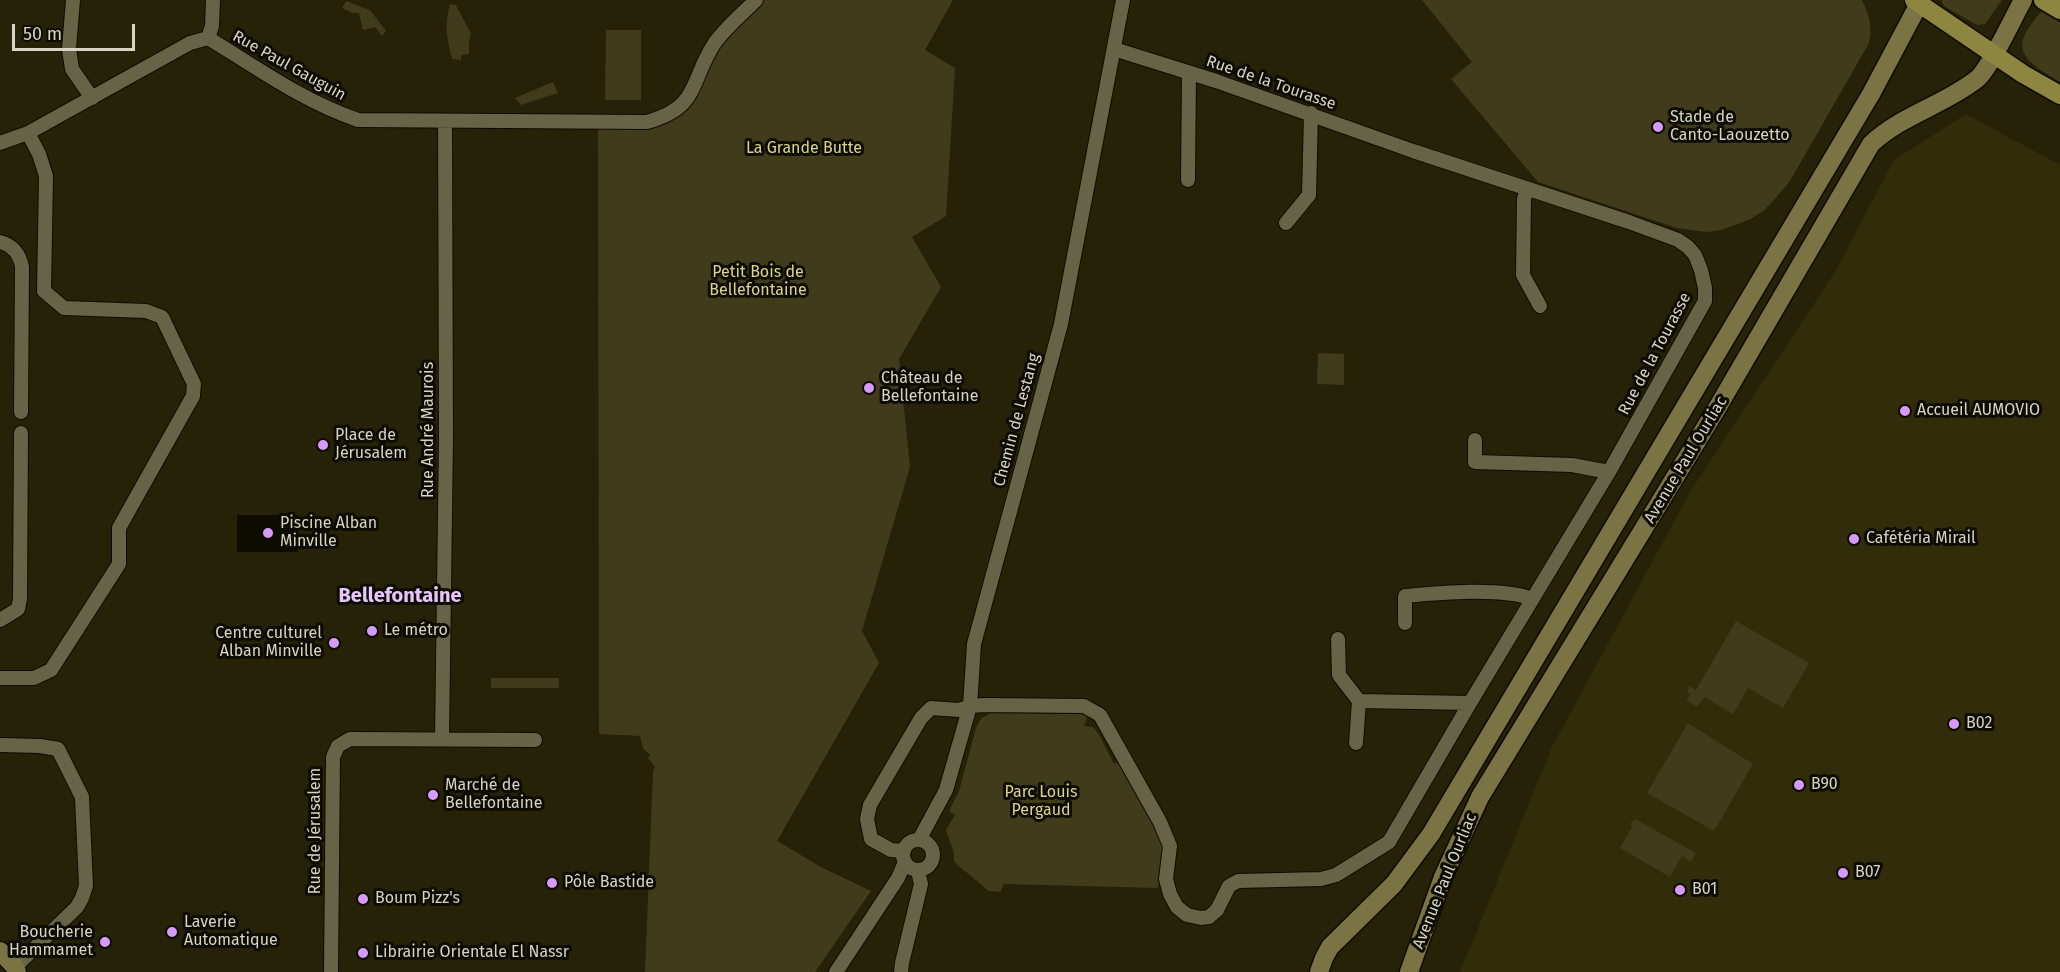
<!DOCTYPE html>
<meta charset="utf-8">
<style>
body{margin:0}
#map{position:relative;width:2060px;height:972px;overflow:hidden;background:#262208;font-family:"Fira Sans",sans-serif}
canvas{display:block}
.scale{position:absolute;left:12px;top:24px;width:123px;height:27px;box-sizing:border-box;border:3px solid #d6d4c5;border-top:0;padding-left:8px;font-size:18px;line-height:21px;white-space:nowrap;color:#d6d4c5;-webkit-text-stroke:4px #0d0c03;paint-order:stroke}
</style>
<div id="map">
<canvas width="2060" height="972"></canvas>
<div class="scale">50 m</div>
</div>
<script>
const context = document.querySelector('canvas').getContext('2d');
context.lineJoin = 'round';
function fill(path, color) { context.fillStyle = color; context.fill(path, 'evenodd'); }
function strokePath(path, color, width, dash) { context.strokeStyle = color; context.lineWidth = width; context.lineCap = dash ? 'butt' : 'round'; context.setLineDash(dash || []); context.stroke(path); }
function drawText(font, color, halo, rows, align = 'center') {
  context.font = font + ' "Fira Sans",sans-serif'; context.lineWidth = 6; context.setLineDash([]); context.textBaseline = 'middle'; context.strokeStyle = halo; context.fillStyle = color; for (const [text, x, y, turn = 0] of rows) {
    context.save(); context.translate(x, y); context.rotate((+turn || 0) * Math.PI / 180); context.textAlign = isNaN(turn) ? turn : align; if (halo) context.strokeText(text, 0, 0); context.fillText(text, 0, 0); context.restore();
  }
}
fill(new Path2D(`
 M1966 114 2060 165V972H1460L1552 747 1690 492 1835 272 1894 160Z`), '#312c09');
fill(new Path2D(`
 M760 0H953L925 50 955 68 946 216 912 237 941 287 899 359 910 467 862 631 879 663 777 841 821 867 871 891 815 972H645L653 772 655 767 648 758 650 755 643 748 640 736 599 734 598 125H648L691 101 704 80 718 46Z
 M1422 0H1862C1869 15 1873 26 1869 43L1790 181 1774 200 1762 212 1749 220 1721 230 1707 232 1677 228 1538 182 1451 79 1472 62Z
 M1941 0H2002L1985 24 1977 25 1944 6Z
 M346 1 370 10 386 31 382 36 375 27 363 30 359 13H352L342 8Z
 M450 4 456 5 471 34 469 42V54L461 55V60L452 59C447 38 444 26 450 4Z
 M2042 12 2060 23V82C2038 68 2008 55 2030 26 2034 21 2037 15 2042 12Z
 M606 30H641V100H605Z
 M553 82 558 93 521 105 515 98Z
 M1318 353 1344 354V385L1317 384Z
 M1736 621 1809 663 1783 708 1748 688 1733 714 1704 697 1697 707 1686 700 1689 698 1690 694 1687 691 1689 686 1696 690Z
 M491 678H559V688H491Z
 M991 713 1085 714 1087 717 1084 726 1093 727 1100 736 1114 764 1122 761 1165 841 1158 888 1004 884 1000 892 989 891 954 862V853L946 830 955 815 949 811 959 791 977 725 982 718Z
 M1688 723 1753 764 1714 831 1647 793Z
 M1635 819 1696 853 1691 862 1682 856 1670 877 1620 848 1633 826 1630 824Z`), '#3f3b1b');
fill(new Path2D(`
 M237 515H298V552H237Z`), '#0e0b00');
const street = new Path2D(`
 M73 0 69 49 72 69 92 98
 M208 38 212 26 213 0
 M0 143 28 133 190 43 208 38C256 67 304 102 358 120L647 122C700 107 689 83 714 44 725 28 742 14 756 0
 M1188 180 1189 73
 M1527 189 1524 199 1523 275 1540 306
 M1286 223 1309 195 1311 113
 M0 242C13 245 20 255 22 267L21 412
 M1475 440V462L1572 465 1609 472
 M0 620 18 609 20 599 21 433
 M1405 623V596C1438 593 1502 587 1532 599
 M1338 639 1339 675 1359 701 1356 743
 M0 678H34L51 670 119 564V528L193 396 194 384 162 317 146 311 64 308 44 291 46 176 39 154 28 133
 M1359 701 1470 703
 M442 739 446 438 445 121
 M0 745 40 746 58 749 82 797 86 886 82 898 77 907 15 967
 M903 855a15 15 0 1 1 30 0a15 15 0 1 1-30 0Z
 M919 840 946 790 970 706 974 644 1061 324 1123 0
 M904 851 891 850 871 839 867 819 870 805 921 718 931 708 959 710 970 706 985 705 1084 706 1100 715 1160 822 1170 846 1166 879 1170 894 1177 907 1187 915 1201 918 1209 917 1217 910 1229 886 1238 881 1321 879 1336 875 1389 842 1470 703 1609 472 1705 301V288L1701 270 1695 255 1688 247 1678 240 1629 222 1413 151 1216 81 1114 49
 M331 972 333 757 338 746 350 739 535 740
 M836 972 898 878 905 862
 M901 972 902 963 921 884 918 871`);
const secondary = new Path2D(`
 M0 951 15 967 17 972
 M1319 972 1324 958 1330 947 1394 884 1431 834 1871 94 1921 0
 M1409 972 1443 877 1480 797 1716 410 1871 144C1902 115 1944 105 1977 79 1989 70 2014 16 2023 0`);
const primary = new Path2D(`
 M1914 0 2023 74 2060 95
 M2043 0 2060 10`);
strokePath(street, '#0f0b00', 16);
strokePath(secondary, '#0f0b00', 21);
strokePath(primary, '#0f0b00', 21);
strokePath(street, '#676347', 14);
strokePath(secondary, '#7a7444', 18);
strokePath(primary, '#8e8541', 18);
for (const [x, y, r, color] of [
 [1658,127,6,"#d69bfa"],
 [869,388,6,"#d69bfa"],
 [1905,411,6,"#d69bfa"],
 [323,445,6,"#d69bfa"],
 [268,533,6,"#d69bfa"],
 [1854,539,6,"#d69bfa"],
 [372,631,6,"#d69bfa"],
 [334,643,6,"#d69bfa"],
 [1954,724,6,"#d69bfa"],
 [1799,785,6,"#d69bfa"],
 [433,795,6,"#d69bfa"],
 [1843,873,6,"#d69bfa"],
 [552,883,6,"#d69bfa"],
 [1680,890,6,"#d69bfa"],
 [363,899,6,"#d69bfa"],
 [172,932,6,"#d69bfa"],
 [105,942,6,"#d69bfa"],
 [363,953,6,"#d69bfa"]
]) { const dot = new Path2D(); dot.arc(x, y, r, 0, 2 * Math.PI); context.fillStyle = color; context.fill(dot); strokePath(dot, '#0d0c03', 2); }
drawText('16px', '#d6d4c5', '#0d0c03', [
 ["Rue Paul Gauguin",289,66,29],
 ["Rue de la Tourasse",1271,83,19],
 ["Rue de la Tourasse",1655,354,-62],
 ["Chemin de Lestang",1017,420,-75],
 ["Rue André Maurois",429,430,-90],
 ["Avenue Paul Ourliac",1686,460,-59],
 ["Rue de Jérusalem",316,831,-90],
 ["Avenue Paul Ourliac",1445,881,-68]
]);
drawText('16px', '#d6d4c5', '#0d0c03', [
 ["Stade de",1670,118],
 ["Canto-Laouzetto",1670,136],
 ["Château de",881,379],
 ["Bellefontaine",881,397],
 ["Accueil AUMOVIO",1917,411],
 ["Place de",335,436],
 ["Jérusalem",335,454],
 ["Piscine Alban",280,524],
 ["Minville",280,542],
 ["Cafétéria Mirail",1866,539],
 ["Le métro",384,631],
 ["Centre culturel",322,634,"right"],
 ["Alban Minville",322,652,"right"],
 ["B02",1966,724],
 ["B90",1811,785],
 ["Marché de",445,786],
 ["Bellefontaine",445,804],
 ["B07",1855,873],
 ["Pôle Bastide",564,883],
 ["B01",1692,890],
 ["Boum Pizz's",375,899],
 ["Laverie",184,923],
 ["Automatique",184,941],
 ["Boucherie",93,933,"right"],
 ["Hammamet",93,951,"right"],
 ["Librairie Orientale El Nassr",375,953]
], 'left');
drawText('16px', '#ddd488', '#0d0c03', [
 ["La Grande Butte",804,149],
 ["Petit Bois de",758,273],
 ["Bellefontaine",758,291],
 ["Parc Louis",1041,793],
 ["Pergaud",1041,811]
]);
drawText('bold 20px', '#e6c6fb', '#0d0c03', [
 ["Bellefontaine",400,596]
]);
</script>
